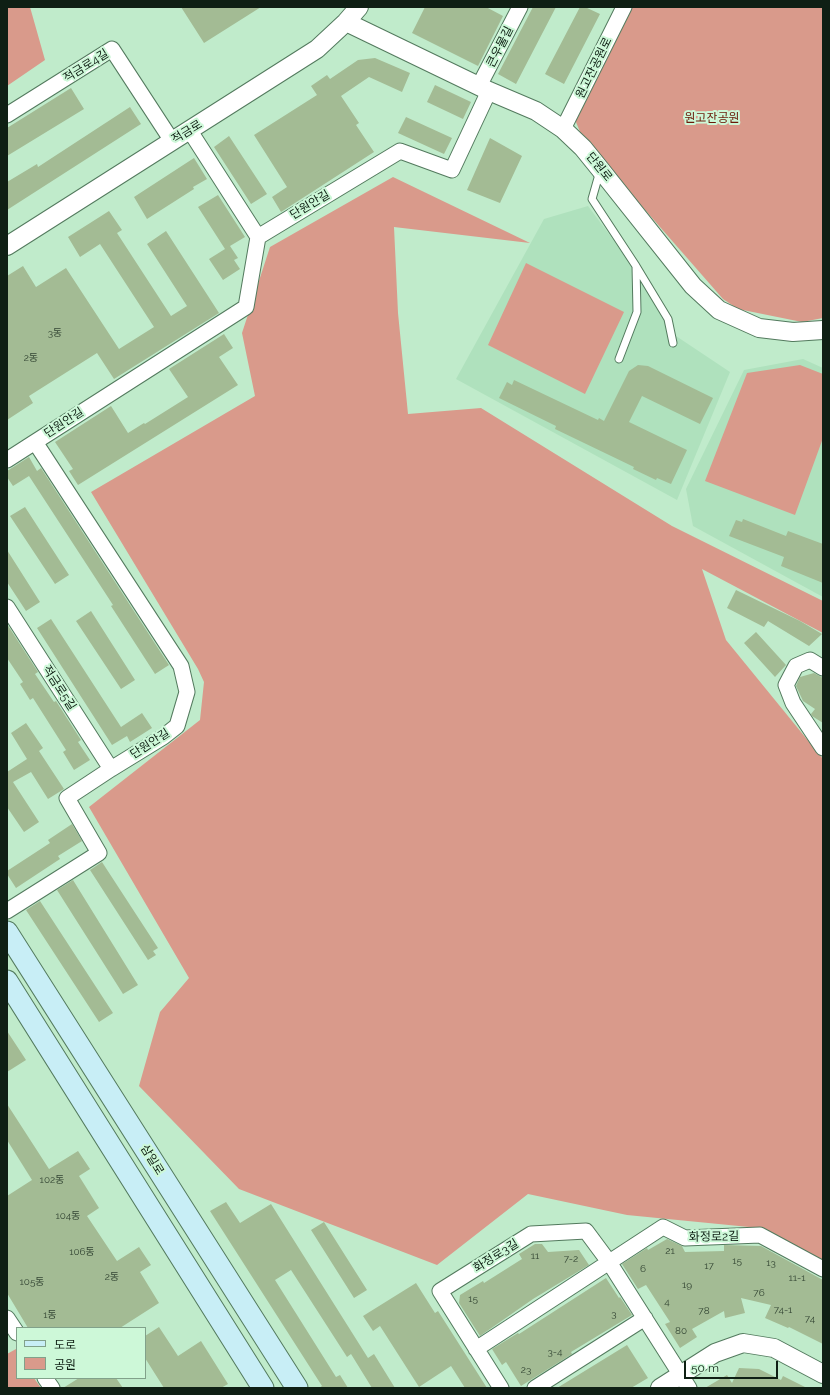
<!DOCTYPE html>
<meta charset="utf-8">
<style>
body{margin:0}
#map{position:relative;width:830px;height:1395px;overflow:hidden;background:#c0ebcb;font-family:Raleway,"Noto Sans KR",sans-serif}
canvas{display:block}
.frame{position:absolute;inset:0;border:8px solid #0f1f14;pointer-events:none}
.legend{position:absolute;left:16px;top:1327px;width:130px;height:52px;box-sizing:border-box;background:#cdf8d8;border:1px solid #81a18a;margin:0;padding:5px 7px;list-style:none;font-size:12px;color:#0f1f14}
.legend li{display:flex;align-items:center;gap:8px;height:20px}
.legend b{width:20px;border:1px solid #81a18a}
.scale{position:absolute;left:684px;top:1361px;width:94px;height:18px;box-sizing:border-box;border:2px solid #0f1f14;border-top:0;padding-left:5px;font-size:12px;line-height:14px;white-space:nowrap;color:#0f1f14;-webkit-text-stroke:3px #cdf8d8;paint-order:stroke}
</style>
<div id="map">
<canvas width="830" height="1395"></canvas>
<div class="frame"></div>
<ul class="legend">
<li><b style="height:5px;background:#c8eef6"></b>도로</li>
<li><b style="height:11px;background:#d99a8b"></b>공원</li>
</ul>
<div class="scale">50 m</div>
</div>
<script>
const context = document.querySelector('canvas').getContext('2d');
context.lineJoin = 'round';
function fill(path, color) { context.fillStyle = color; context.fill(path, 'evenodd'); }
function strokePath(path, color, width, dash) { context.strokeStyle = color; context.lineWidth = width; context.lineCap = dash ? 'butt' : 'round'; context.setLineDash(dash || []); context.stroke(path); }
function drawText(font, color, halo, rows, align = 'center') {
  context.font = font + ' Raleway,"Noto Sans KR",sans-serif'; context.lineWidth = 4; context.setLineDash([]); context.textBaseline = 'middle'; context.strokeStyle = halo; context.fillStyle = color; for (const [text, x, y, turn = 0] of rows) {
    context.save(); context.translate(x, y); context.rotate((+turn || 0) * Math.PI / 180); context.textAlign = isNaN(turn) ? turn : align; if (halo) context.strokeText(text, 0, 0); context.fillText(text, 0, 0); context.restore();
  }
}
fill(new Path2D(`
 M588 206 633 266 673 334 730 372 677 500 456 379 544 219Z
 M803 359 823 368V597L693 526 686 489 744 370Z`), '#afe1bd');
fill(new Path2D(`
 M7 7H30L45 60 7 86Z
 M625 7H823V318L802 322 738 309 723 299 583 139 571 110Z
 M393 177 530 243 394 227 398 313 408 414 481 408 672 526 823 601V633L702 569 726 640 823 759V1265L749 1227 627 1215 528 1194 437 1265 239 1189 139 1086 160 1012 189 978 89 807 200 720 204 682 198 669 91 492 255 396 242 333 270 247Z
 M526 263 624 312 585 394 488 345Z
 M800 365 823 374V438L795 515 705 481 747 373Z
 M16 1349 17 1378H34L41 1388H7V1354Z`), '#d99a8b');
fill(new Path2D(`
 M181 7H261L204 43Z
 M425 7H486L503 16 478 66 412 33Z
 M533 7H556L516 84 498 74Z
 M580 7H585L600 14 564 84 545 74Z
 M375 58 410 73 402 92 369 77 341 96 359 123 356 125 374 152 281 212 272 197 287 187 254 135 317 95 311 86 327 75 330 79 358 60Z
 M435 85 471 102 463 119 427 102Z
 M71 88 84 109 7 156V128Z
 M130 107 141 124 7 210V182L37 164 38 167Z
 M406 117 452 138 444 154 398 133Z
 M229 136 267 194 251 204 214 147Z
 M490 138 522 156 500 203 467 190Z
 M194 158 207 179 193 187 194 189 147 219 134 197Z
 M218 195 245 237 230 246 238 258 234 260 240 269 223 280 209 259 225 249 198 207Z
 M109 211 122 230 117 233 171 316 187 306 147 244 166 231 219 313 114 379 97 353 29 396 33 403 7 420V276L23 266 36 287 66 268 119 349 154 327 100 244 80 257 68 237Z
 M224 334 233 348 219 357 238 385 78 485 69 471 73 469 55 442 111 406 128 433 144 423 145 424 188 397 169 369Z
 M638 365 648 366 713 398 700 424 642 396 629 422 687 450 671 484 657 478 656 480 633 469 634 467 555 429 556 426 499 398 507 382 512 385 514 380 598 420 599 418 604 421 629 371Z
 M29 457 37 471 41 468 169 665 155 674 111 606 113 605 29 476 13 486 7 477V471Z
 M25 507 69 575 55 584 10 516Z
 M743 519 786 536 788 531 823 544V583L781 566 784 557 729 536 736 520 742 522Z
 M7 550 40 602 26 611 7 582Z
 M736 590 800 621 822 634 809 646 768 621 764 627 727 608Z
 M91 611 135 680 121 689 76 621Z
 M51 619 121 727 142 713 152 728 130 742 127 736 112 745 37 628Z
 M7 624 38 672 35 674 54 702 56 701 81 740 78 742 90 760 74 770 63 752 66 750 33 698 30 700 20 684 23 682 7 658Z
 M756 632 786 665 775 677 744 643Z
 M814 673 823 678V723L812 716 811 714 815 709 803 701 796 686 800 677Z
 M26 723 43 748 39 751 64 789 48 799 31 772 13 782 39 822 24 832 7 807V772L27 759 11 733Z
 M72 824 82 841 58 856 60 859 16 888 7 874V871L50 843 48 840Z
 M102 862 158 948 153 951 156 955 148 960 90 870Z
 M73 880 138 985 123 994 57 890Z
 M40 901 113 1013 99 1022 26 910Z
 M7 1031 26 1060 7 1072Z
 M7 1104 49 1169 78 1151 90 1169 79 1176 99 1208 87 1216 117 1261 139 1247 151 1265 140 1272 159 1303 120 1328H28L7 1293V1196L32 1180 7 1140Z
 M226 1202 240 1223 271 1204 368 1358 374 1354 395 1388H372L351 1354 347 1357 291 1270 275 1280 336 1377 340 1375 348 1388H319L322 1386 210 1211Z
 M324 1222 367 1290 354 1298 311 1230Z
 M667 1239 682 1246 685 1252 724 1251V1245L761 1246 823 1280V1344L789 1327 788 1328 765 1318 771 1305 741 1298 745 1313 725 1318 724 1311 692 1329 697 1337 680 1348 665 1324 670 1322 646 1285 638 1289 622 1264 647 1248 648 1250Z
 M535 1244H542L548 1252 579 1250 589 1265 533 1299 480 1336 459 1303 460 1295 483 1281 484 1283 522 1259 519 1254Z
 M606 1278 619 1298 620 1297 632 1315 571 1352 572 1354 521 1386 506 1362 502 1365 492 1349 518 1333 519 1334Z
 M416 1283 435 1313 438 1311 487 1388H465L451 1366 419 1387 380 1326 373 1331 363 1316Z
 M159 1327 178 1356 201 1341 228 1384 221 1388H164L145 1358V1336Z
 M627 1345 648 1378 631 1388H557Z
 M739 1368 759 1369 781 1380 783 1376 807 1388H705L727 1375 732 1383Z
 M79 1378H116L123 1388H63Z`), '#a3bb94');
const service = new Path2D(`
 M600 171 592 199 636 266 637 312 619 359
 M636 266 668 319 673 343`);
const minor = new Path2D(`
 M479 86 520 7
 M7 115 112 49 172 141
 M563 129 624 7
 M190 131 258 237
 M7 460 35 442
 M7 607 111 769
 M823 668 810 660 796 666 786 685 793 703 823 748
 M7 911 99 853 67 798 111 769 163 737 177 726 187 692 181 666 35 442 246 307 258 237 400 151 452 170 489 91
 M7 1318 17 1333
 M476 1349 663 1227 685 1238 760 1235 823 1269
 M45 1378 52 1388
 M501 1388 440 1291 531 1234 586 1231 609 1262 689 1388
 M535 1388 645 1318`);
const tertiary = new Path2D(`
 M346 22 489 91 536 111 563 129 583 148 600 169 693 286 719 310 759 328 793 332 823 330
 M7 246 317 49 346 22 359 7
 M660 1388 715 1353 743 1343 774 1348 823 1374`);
const secondary = new Path2D(`
 M7 932 297 1388
 M7 981 263 1388`);
strokePath(service, '#537a5e', 9);
strokePath(minor, '#537a5e', 17);
strokePath(tertiary, '#537a5e', 20);
strokePath(secondary, '#537a5e', 23);
strokePath(service, '#fff', 7);
strokePath(minor, '#fff', 15);
strokePath(tertiary, '#fff', 18);
strokePath(secondary, '#c8eef6', 21);
drawText('10px', '#344634', null, [
 ["3동",55,333],
 ["2동",31,358],
 ["102동",52,1180],
 ["104동",68,1216],
 ["21",670,1251],
 ["106동",82,1252],
 ["11",535,1256],
 ["7-2",571,1259],
 ["15",737,1261],
 ["13",771,1263],
 ["17",709,1266],
 ["6",643,1269],
 ["2동",112,1277],
 ["11-1",797,1278],
 ["105동",32,1282],
 ["19",687,1285],
 ["76",759,1293],
 ["15",473,1299],
 ["4",667,1302],
 ["74-1",783,1310],
 ["78",704,1311],
 ["3",614,1314],
 ["1동",50,1315],
 ["74",810,1319],
 ["80",681,1331],
 ["3-4",555,1352],
 ["23",526,1370]
]);
drawText('12px', '#0f1f14', '#cdf8d8', [
 ["큰우물길",500,47,-63],
 ["적금로4길",86,66,-32],
 ["원고잔공원로",594,68,-64],
 ["적금로",187,132,-32],
 ["단원로",599,167,51],
 ["단원안길",310,205,-31],
 ["단원안길",64,423,-33],
 ["적금로5길",59,688,57],
 ["단원안길",150,744,-33],
 ["삼일로",152,1160,58],
 ["화정로2길",714,1237,-1],
 ["화정로3길",496,1256,-32]
]);
drawText('12px', '#6a1a09', '#cdf8d8', [
 ["원고잔공원",712,118]
]);
</script>
